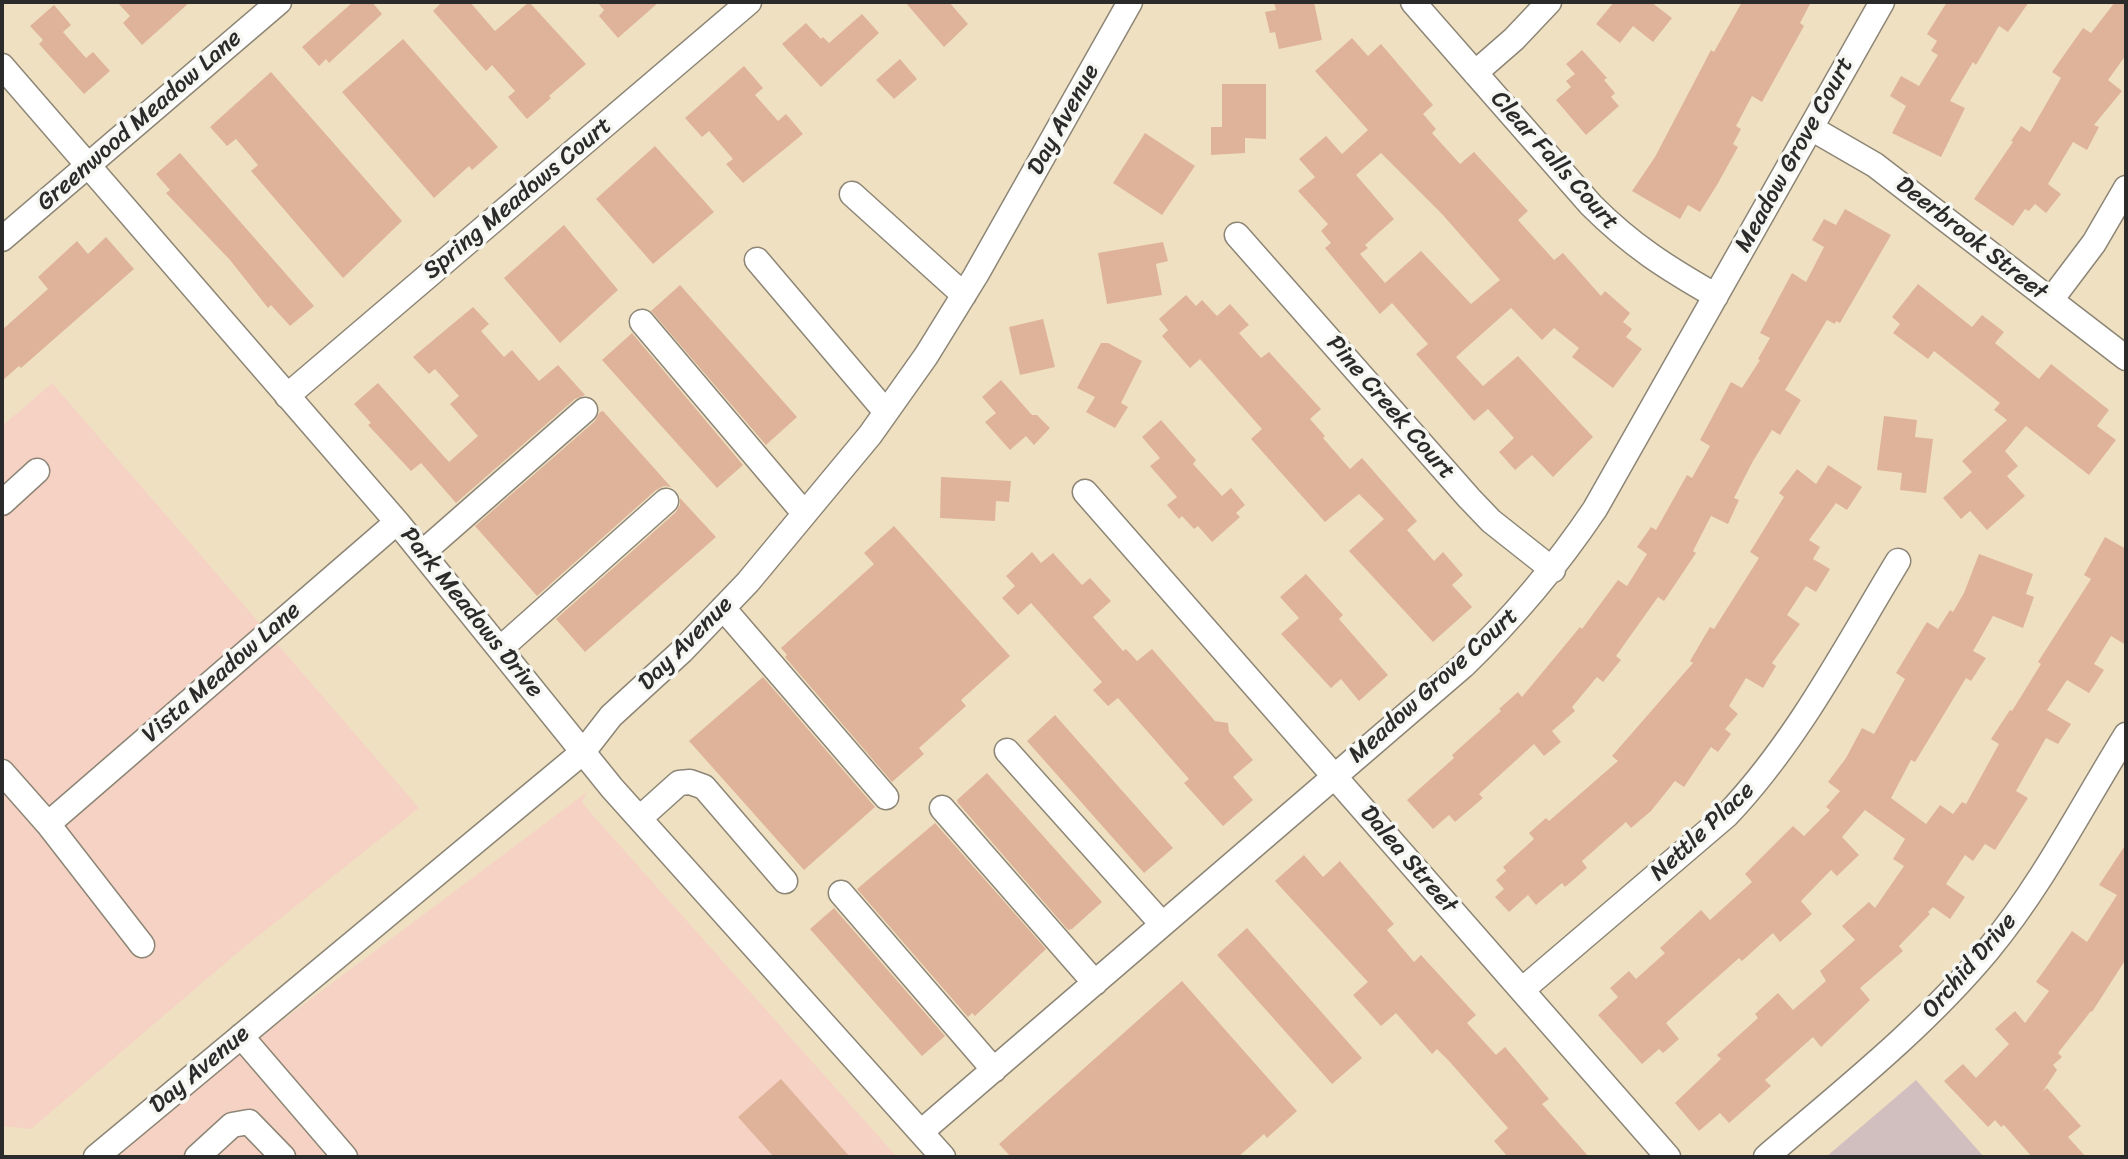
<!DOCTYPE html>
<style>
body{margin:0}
#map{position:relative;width:2128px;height:1159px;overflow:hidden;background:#efe0c2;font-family:Sriracha,sans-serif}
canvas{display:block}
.frame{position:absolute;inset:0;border:4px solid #2b2b2b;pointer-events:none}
</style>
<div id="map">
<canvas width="2128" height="1159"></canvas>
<div class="frame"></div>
</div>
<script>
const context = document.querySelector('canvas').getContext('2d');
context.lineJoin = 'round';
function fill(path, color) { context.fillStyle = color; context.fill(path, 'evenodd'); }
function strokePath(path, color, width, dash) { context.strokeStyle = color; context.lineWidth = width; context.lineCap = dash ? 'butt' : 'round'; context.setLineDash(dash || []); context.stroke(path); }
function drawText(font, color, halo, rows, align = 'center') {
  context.font = font + ' Sriracha,sans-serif'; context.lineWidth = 7; context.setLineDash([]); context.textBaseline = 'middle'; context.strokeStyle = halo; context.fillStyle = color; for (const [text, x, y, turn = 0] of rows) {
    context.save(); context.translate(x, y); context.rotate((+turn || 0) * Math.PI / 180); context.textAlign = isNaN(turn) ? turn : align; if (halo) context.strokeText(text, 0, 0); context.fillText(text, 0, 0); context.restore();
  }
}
fill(new Path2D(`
 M52 383 419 808 242 949 31 1129 2 1126V426Z
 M587 792 582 803 897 1157H100Z`), '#f6d2c5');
fill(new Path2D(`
 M1916 1080 1984 1157H1826Z`), '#d1bfbf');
fill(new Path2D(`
 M117 2H190L142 45 123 23 130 16Z
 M353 2H372L382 14 329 63 326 59 319 66 302 47Z
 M442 2H470L495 31 529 2 586 64 549 96 551 98 527 119 508 97 515 91 492 65 486 71 433 11Z
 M597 2H659L618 38 599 16 604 10Z
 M905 2H949L968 24 944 47Z
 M1274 2H1314L1322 40 1279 49 1275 32 1270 33 1265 12 1276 10Z
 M1614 2H1651L1672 18 1653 42 1633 26 1620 43 1596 24Z
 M1742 2H1811L1800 23 1804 26 1762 102 1752 96 1736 126 1741 129 1733 144 1738 147 1717 185 1700 212 1688 205 1680 219 1632 191 1655 157 1711 50 1714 52Z
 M1947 2H2029L2008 32 1999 26 1976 65 1973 62 1950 101 1965 108 1941 157 1892 133 1906 106 1890 96 1901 76 1919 86 1938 55 1931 51 1937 41 1927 34Z
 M2115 2H2126V55L2108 80 2122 91 2094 125 2099 127 2087 150 2073 142 2048 184 2061 194 2046 213 2035 204 2029 211 2025 209 2013 226 1974 199 2013 142 2011 141 2021 126 2030 132 2061 78 2052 72 2083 28 2091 33Z
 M54 5 71 25 63 32 86 58 93 52 110 71 84 94 39 44 43 40 30 26Z
 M862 14 879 33 821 87 782 44 806 23 821 39 823 37 829 43Z
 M1352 38 1368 56 1381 44 1433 105 1423 114 1436 129 1432 133 1460 164 1474 152 1528 211 1518 220 1554 260 1563 253 1601 296 1605 291 1630 313 1623 322 1632 329 1626 337 1642 349 1613 388 1572 357 1579 348 1554 328 1542 340 1511 308 1456 357 1483 386 1518 356 1593 437 1553 477 1532 455 1515 470 1499 452 1514 438 1488 409 1474 421 1416 354 1428 344 1392 303 1380 314 1325 248 1331 243 1321 231 1328 224 1298 191 1315 177 1299 159 1326 136 1342 154 1368 130 1315 71ZM1381 153 1442 214 1500 280 1471 304 1421 251 1385 283 1360 254 1368 248 1365 245 1394 219 1356 175Z
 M403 39 498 147 472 170 469 166 434 198 342 92Z
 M1582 50 1607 78 1604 80 1615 93 1611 97 1619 106 1586 135 1556 100 1571 87 1566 81 1575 74 1566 64Z
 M900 59 917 79 894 99 876 80Z
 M744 66 763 88 755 95 778 121 786 114 803 134 743 183 726 164 733 159 709 131 702 137 685 118Z
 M271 72 402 221 343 278 251 171 258 165 236 139 227 146 210 127Z
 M1222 84H1266V139L1245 138V153L1211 155V127H1222Z
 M1145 133 1195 166 1162 215 1113 183Z
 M655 146 714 212 653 264 596 199Z
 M180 153 314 306 290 326 271 305 268 308 230 260 166 193 170 190 156 174Z
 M1845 209 1891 235 1840 323 1836 321 1835 324 1827 320 1785 390 1801 400 1780 435 1772 430 1753 461 1734 498 1739 500 1728 524 1711 516 1693 551 1696 553 1664 601 1658 597 1616 656 1621 660 1603 682 1597 677 1572 707 1575 711 1552 731 1561 742 1544 756 1534 744 1479 794 1483 798 1455 822 1449 815 1433 829 1407 800 1454 758 1452 755 1501 711 1499 709 1518 692 1522 697 1580 627 1582 629 1618 580 1627 586 1647 554 1637 547 1651 527 1656 530 1687 475 1692 478 1710 446 1700 440 1731 382 1742 388 1760 360 1758 359 1770 338 1760 333 1792 273 1806 282 1824 247 1812 240 1824 219 1836 225Z
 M564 225 618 290 560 343 504 278Z
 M106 237 134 269 21 368 19 366 2 381V330L48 289 38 277 77 241 88 254Z
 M1163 242 1168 261 1156 264 1162 295 1107 304 1098 253Z
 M1918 284 1972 327 1982 315 2004 332 1995 343 2039 379 2051 364 2109 410 2097 426 2116 440 2089 475 2026 426 2005 451 2018 466 2007 476 2025 496 1987 530 1970 511 1961 519 1943 498 1972 472 1962 461 2007 420 1994 410 2000 403 1934 351 1928 359 1893 333 1900 324 1892 317Z
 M680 285 797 417 766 445 651 311Z
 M1186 295 1196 306 1202 300 1217 316 1230 304 1249 325 1239 333 1261 358 1269 352 1321 409 1310 419 1325 436 1323 438 1350 469 1362 458 1417 521 1407 530 1434 561 1443 552 1463 575 1452 585 1472 607 1433 642 1349 551 1384 519 1359 494 1325 522 1251 439 1262 429 1200 359 1190 368 1162 336 1168 330 1159 319Z
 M473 307 489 324 481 331 504 357 512 350 539 381 558 365 585 395 575 399 456 503 421 463 411 471 368 425 371 423 354 404 378 383 449 462 478 436 450 404 459 396 435 369 429 374 413 357Z
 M1043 319 1055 367 1020 375 1009 327Z
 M632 333 743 465 717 488 602 360Z
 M1101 343H1108L1142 361 1121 403 1128 407 1115 428 1086 412 1095 397 1077 388Z
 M1001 380 1032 415H1037L1050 428 1034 445 1026 436 1010 450 985 422 996 413 982 397Z
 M603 411 671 487 664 486 656 490 537 596 475 526 595 421 600 412Z
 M1884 416 1917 420 1915 437 1933 439 1926 493 1900 490 1902 473 1877 470Z
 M1161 420 1196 460 1193 464 1222 496 1231 488 1245 505 1236 513 1240 517 1212 542 1198 526 1194 529 1182 516 1179 519 1167 505 1177 497 1150 466 1160 458 1142 437Z
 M1828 465 1862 487 1847 510 1836 503 1809 540 1820 547 1813 559 1830 569 1816 592 1806 586 1787 615 1800 624 1772 663 1776 666 1763 688 1746 678 1729 706 1738 714 1725 729 1731 734 1718 752 1711 747 1684 787 1675 781 1651 811 1631 828 1626 822 1582 861 1587 868 1565 887 1562 883 1536 905 1528 895 1509 912 1495 897 1504 889 1496 880 1506 871 1503 867 1534 839 1529 833 1546 818 1549 821 1618 761 1612 756 1693 663 1690 661 1710 627 1714 629 1759 558 1750 552 1784 497 1779 493 1797 469 1816 484Z
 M941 477 1011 481 1009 502 996 501 995 521 940 518Z
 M680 498 716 537 585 652 556 619 676 512 680 505Z
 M894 526 1010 656 961 700 966 706 919 748 924 754 892 782 785 657 787 655 781 648 874 564 864 553Z
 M2105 537 2126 549V645L2111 636 2094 664 2104 670 2089 693 2067 680 2047 710 2071 724 2058 744 2046 738 2016 791 2028 798 1995 850 1985 844 1973 861 1965 855 1946 884 1965 897 1950 919 1933 907 1928 912 1930 914 1899 946 1903 951 1860 988 1870 1000 1821 1047 1813 1037 1765 1080 1771 1086 1729 1123 1720 1113 1699 1131 1675 1103 1721 1059 1717 1055 1758 1018 1755 1014 1778 993 1793 1010 1826 981 1820 971 1855 940 1842 926 1869 902 1875 908 1904 866 1893 859 1905 839 1865 810 1842 837 1859 855 1837 876 1831 870 1801 901 1812 914 1780 942 1773 933 1742 961 1739 958 1666 1023 1679 1039 1663 1053 1659 1049 1642 1064 1598 1015 1618 997 1610 988 1629 971 1636 979 1665 953 1660 948 1701 910 1710 920 1752 882 1745 874 1793 826 1804 836 1830 810 1826 807 1840 791 1828 782 1846 758 1862 728 1874 734 1905 679 1896 673 1927 622 1938 629 1950 610 1953 612 1964 593 1979 554 2033 574 2026 594 2034 597 2023 628 1993 616 1973 651 1986 658 1971 681 1966 678 1915 762 1911 760 1891 798 1926 824 1940 805 1953 814 1962 802 1966 804 1999 744 1991 739 2010 710 2012 711 2041 664 2038 662 2091 579 2084 575Z
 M1032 552 1041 563 1053 553 1082 585 1090 578 1111 601 1093 617 1123 651 1126 649 1137 661 1152 649 1215 721 1228 723 1229 732 1253 760 1233 777 1253 800 1223 826 1184 783 1189 779 1118 698 1108 706 1093 690 1102 682 1031 603 1018 615 1002 598 1015 586 1006 576Z
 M1306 574 1343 615 1339 619 1388 675 1359 701 1341 679 1331 688 1281 634 1299 618 1280 597Z
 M763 677 875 807 804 870 689 741Z
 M1055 715 1173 848 1144 873 1027 741Z
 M987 773 1102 902 1072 929 1068 930 958 803 957 800Z
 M935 823 1046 949 975 1016 972 1013 968 1017 857 889Z
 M2126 844V959L2092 1012 2091 1011 2058 1053 2062 1057 2053 1065 2057 1070 2043 1091 2047 1088 2081 1126 2068 1137 2086 1157H2032L2004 1125 2001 1127 1995 1120 1988 1127 1944 1081 1963 1064 1976 1078 2009 1044 1995 1029 2015 1011 2025 1023 2049 991 2036 982 2072 931 2087 942 2117 895 2099 885Z
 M1304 855 1323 877 1340 861 1394 924 1387 930 1414 962 1421 955 1476 1015 1467 1023 1496 1055 1505 1047 1549 1099 1542 1104 1589 1157H1508L1494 1141 1508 1128 1449 1061 1437 1049 1432 1054 1396 1013 1381 1026 1353 995 1368 982 1275 881Z
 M834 908 945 1036 922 1056 810 929Z
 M1247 928 1362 1058 1332 1084 1217 955Z
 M1182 981 1297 1111 1267 1138 1264 1134 1238 1157H1011L999 1144Z
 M781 1079 850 1157H774L738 1117Z`), '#dfb39a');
const minor = new Path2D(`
 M1413 2 1591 205C1632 246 1667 268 1716 296
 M2 66 397 522 612 788 943 1157
 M1475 73 1514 39 1549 2
 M1811 128 1875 165 2126 358
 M852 194 964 295
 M1237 235 1469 498 1491 521 1553 570
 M2 239 279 2
 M757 260 886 412
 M2051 300 2094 243 2126 188
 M642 322 804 513
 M287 396 749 2
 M1085 492 1668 1157
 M2 503 37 471
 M422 553 585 410
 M723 608 886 797
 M500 649 666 501
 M1007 751 1162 924
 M2 772 48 824 142 945
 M942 808 1095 983
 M640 818 679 783 690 782 704 787 785 881
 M48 824 397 522
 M841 893 994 1070
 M1522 990 1727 815C1798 740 1845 648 1898 561
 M241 1036 345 1157
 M921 1132 1463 666C1513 618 1556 567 1595 509L1882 2
 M96 1157 583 752 611 716 682 651 748 582 870 435 926 356 976 275 1130 2
 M197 1157 232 1125 249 1122 283 1157
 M1766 1157C1843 1091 1923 1028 1988 950 2042 885 2082 806 2126 735`);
strokePath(minor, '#8d8676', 27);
strokePath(minor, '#fff', 24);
drawText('24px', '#2b2b2b', '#f6f6f2', [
 ["Day Avenue",1064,120,-61],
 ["Greenwood Meadow Lane",140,121,-41],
 ["Meadow Grove Court",1795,155,-61],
 ["Clear Falls Court",1554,161,48],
 ["Spring Meadows Court",518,199,-40],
 ["Deerbrook Street",1971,239,38],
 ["Pine Creek Court",1390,408,49],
 ["Park Meadows Drive",471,613,51],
 ["Day Avenue",686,644,-45],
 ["Vista Meadow Lane",222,673,-41],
 ["Meadow Grove Court",1434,686,-42],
 ["Nettle Place",1703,832,-43],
 ["Dalea Street",1408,860,49],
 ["Orchid Drive",1970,966,-49],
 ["Day Avenue",200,1070,-40]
]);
</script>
